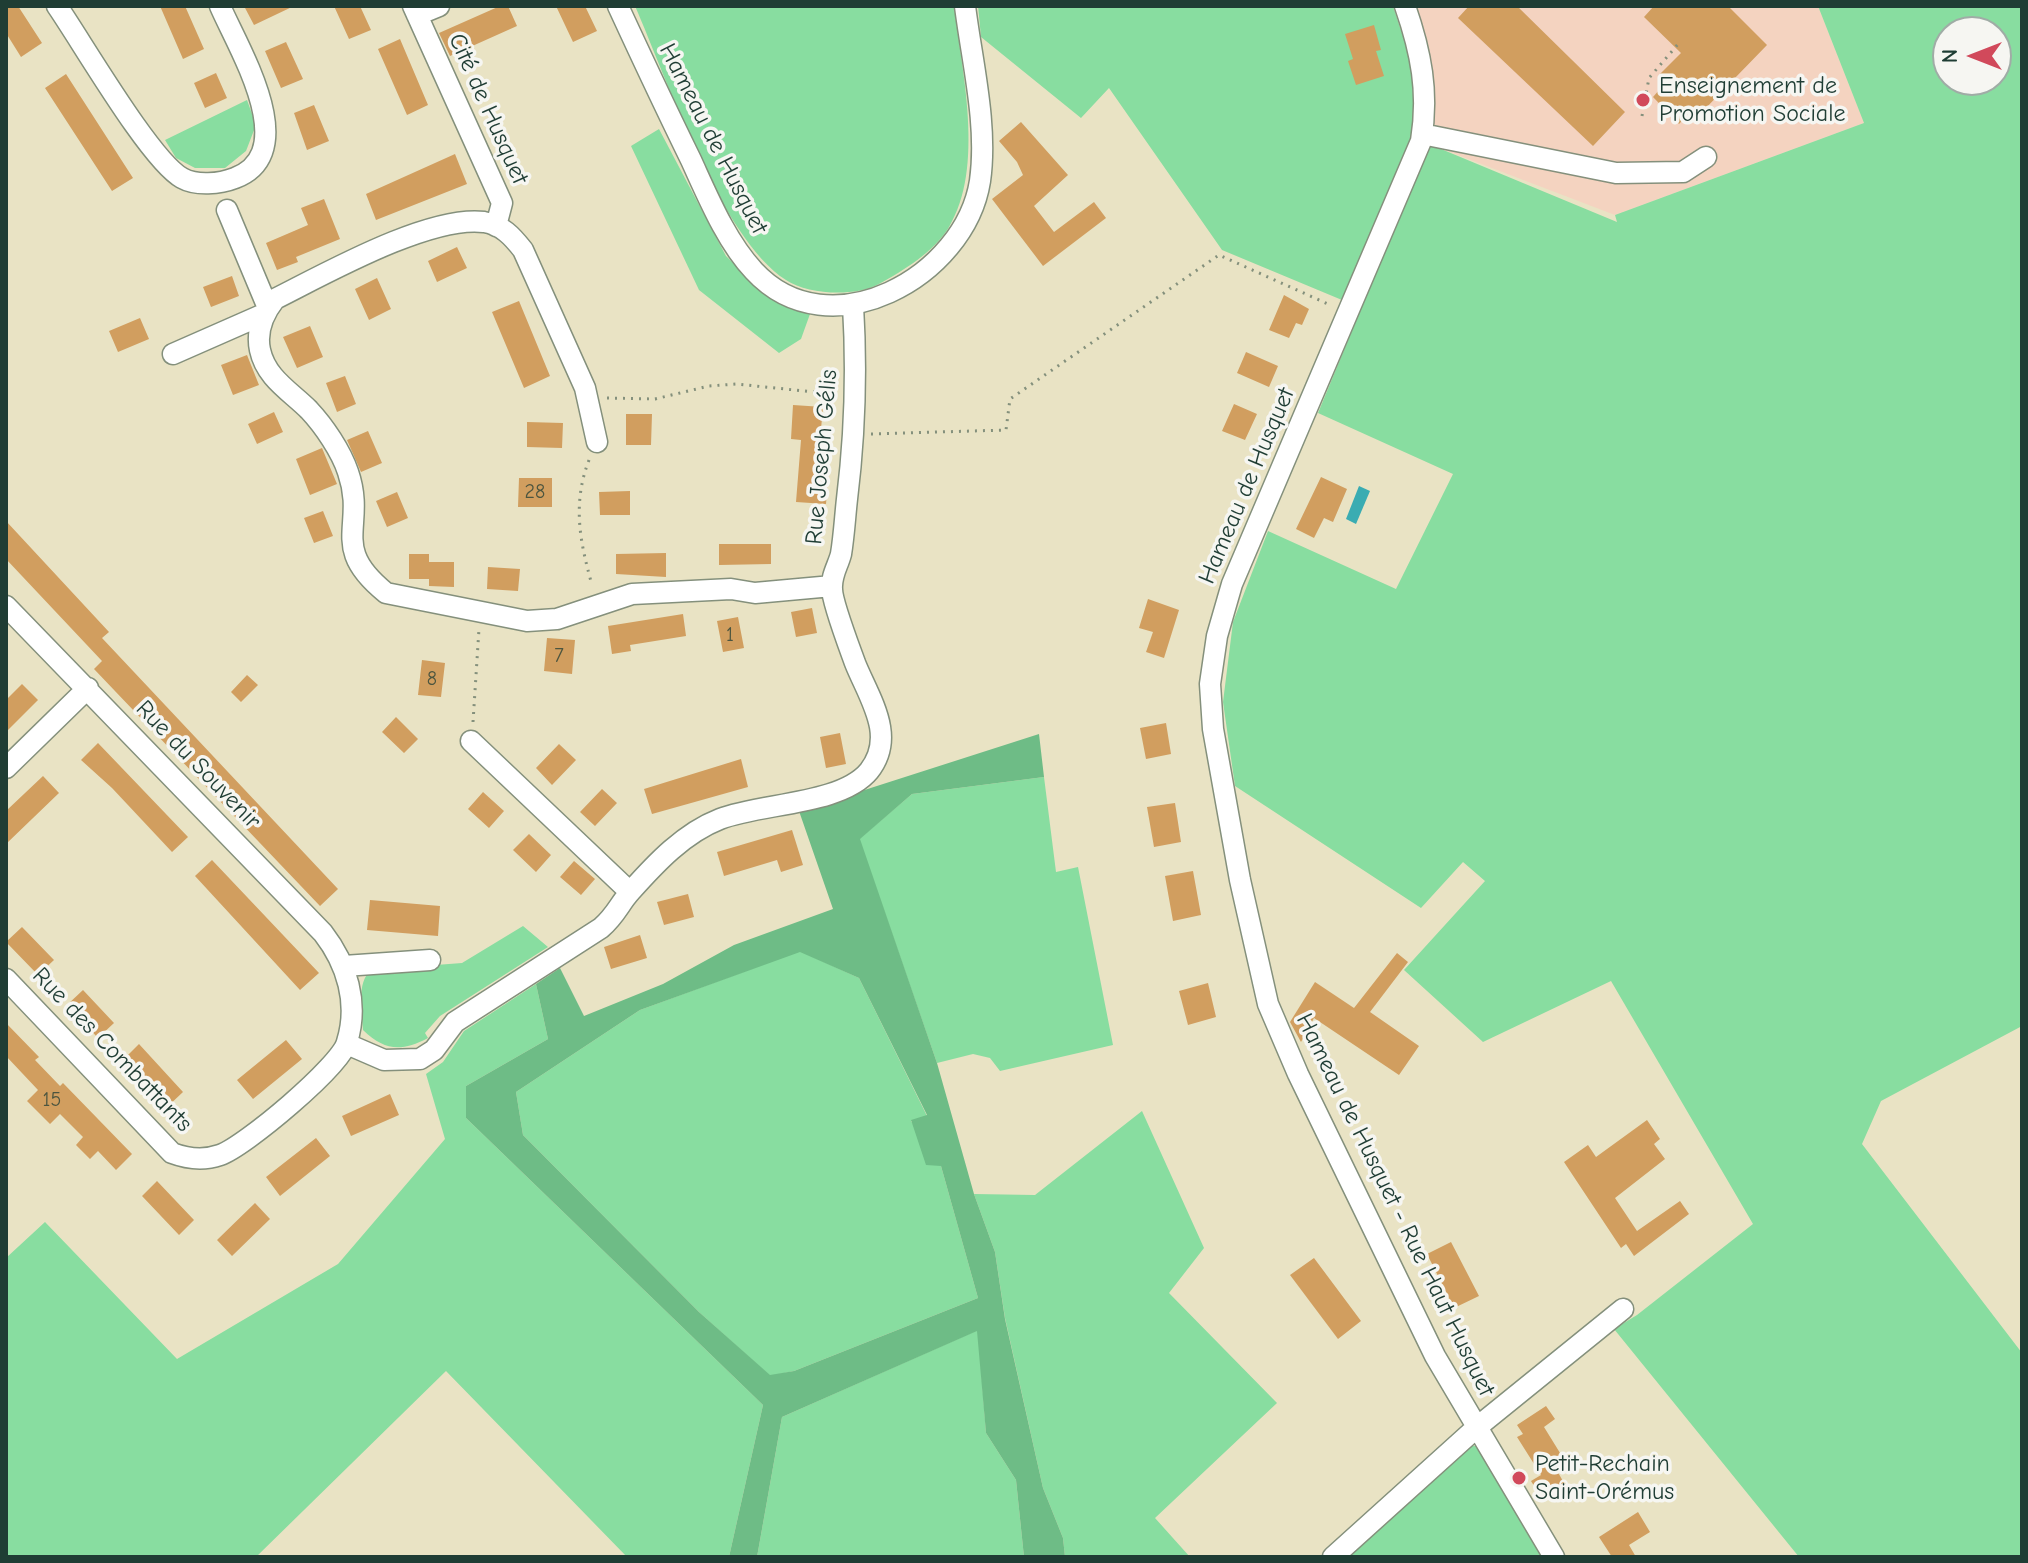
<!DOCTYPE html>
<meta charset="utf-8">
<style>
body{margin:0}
#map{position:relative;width:2028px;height:1563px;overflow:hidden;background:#e9e3c4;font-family:"Comic Neue",sans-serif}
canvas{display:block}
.frame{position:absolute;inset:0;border:8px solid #1f3d34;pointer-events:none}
.north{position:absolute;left:1932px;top:16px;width:80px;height:80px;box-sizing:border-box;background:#f6f6f2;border:2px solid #a0aca6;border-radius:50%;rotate:270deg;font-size:22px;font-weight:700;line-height:32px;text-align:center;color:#1f3d34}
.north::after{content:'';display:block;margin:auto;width:28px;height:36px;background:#d1495b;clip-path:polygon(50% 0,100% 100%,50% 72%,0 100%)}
</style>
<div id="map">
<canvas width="2028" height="1563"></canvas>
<div class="frame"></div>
<div class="north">N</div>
</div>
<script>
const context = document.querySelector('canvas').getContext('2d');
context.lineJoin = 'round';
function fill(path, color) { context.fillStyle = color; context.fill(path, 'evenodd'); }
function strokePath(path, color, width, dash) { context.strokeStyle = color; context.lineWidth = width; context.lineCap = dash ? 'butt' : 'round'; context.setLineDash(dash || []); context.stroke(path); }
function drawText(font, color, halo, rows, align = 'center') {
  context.font = font + ' "Comic Neue",sans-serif'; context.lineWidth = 7; context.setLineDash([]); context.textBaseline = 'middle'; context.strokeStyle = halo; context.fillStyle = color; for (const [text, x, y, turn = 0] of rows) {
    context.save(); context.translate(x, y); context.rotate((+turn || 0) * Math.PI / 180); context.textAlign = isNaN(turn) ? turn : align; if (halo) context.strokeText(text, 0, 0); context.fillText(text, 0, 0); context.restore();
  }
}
fill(new Path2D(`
 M1411 6H1818L1864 123 1615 215 1429 144 1433 77Z`), '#f4d3c0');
fill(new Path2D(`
 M635 6H954C962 72 985 167 949 227 935 251 903 271 879 284 855 297 809 295 786 280 720 237 667 79 635 6Z
 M978 6H1393L1416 76 1412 137 1342 300 1222 250 1109 88 1081 118 981 37Z
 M1818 6H2022V1026L1881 1101 1862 1144 2022 1353V1557H1799L1614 1329 1637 1315 1753 1224 1611 981 1483 1042 1404 970 1485 881 1463 862 1421 908 1235 786 1223 702 1233 622 1268 531 1396 589 1453 474 1318 413 1429 144 1617 222 1615 215 1864 123ZM1948 32H1996V80H1948Z
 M247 100 256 125 246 151 225 168H195L176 158 165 140Z
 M659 129 726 256 766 295 810 314 801 339 779 353 699 290 631 146Z
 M1044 777 1056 872 1078 867 1113 1045 1000 1071 990 1058 973 1054 937 1063 859 839 912 794Z
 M523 926 548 947 440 1016 425 1033 428 1038C401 1052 385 1051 363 1030 362 1012 356 983 371 970L462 963Z
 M800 951 859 978 927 1116 911 1121 941 1166 978 1298 794 1371 770 1376 699 1312 523 1135 516 1092 640 1010Z
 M536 984 548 1039 466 1086V1118L763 1405 729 1557H627L446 1371 256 1557H6V1258L45 1222 177 1359 338 1264 445 1139 426 1074 443 1062 464 1031Z
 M1142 1111 1204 1248 1169 1293 1277 1403 1155 1518 1190 1557H1065L1063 1538 1043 1488 1005 1318 995 1252 974 1194 1035 1195Z
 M978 1330 986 1433 1016 1480 1024 1557H757L782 1417Z
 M1464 1446H1478L1544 1557H1335Z`), '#88dda0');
fill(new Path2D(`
 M1039 734 1044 777 912 794 860 839 937 1063 974 1194 995 1252 1005 1319 1043 1488 1063 1538 1065 1557H1024L1016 1480 986 1433 977 1331 782 1417 757 1557H729L763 1405 466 1118V1086L548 1039 536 984 560 968 584 1016 663 984 734 945 833 909 799 811ZM800 952 859 978 927 1115 911 1120 926 1165 941 1166 978 1298 794 1371 770 1375 699 1312 523 1135 516 1092 640 1010Z`), '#6ebc86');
fill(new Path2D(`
 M1359 486 1370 491 1356 524 1346 519Z`), '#3aacb2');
fill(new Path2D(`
 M6 6H18L42 43 21 57 6 33Z
 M160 6H185L204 49 183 59Z
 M244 6H294L254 25Z
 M334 6H360L371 30 349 39Z
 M500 6H508L517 26 450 56 439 33Z
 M556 6H585L597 31 573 42Z
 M1469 6H1517L1625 112 1593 146 1458 18Z
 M1654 6H1728L1767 45 1702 112 1696 106 1679 124 1653 97 1667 81 1660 74 1681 53 1644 17Z
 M1374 25 1381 50 1376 51 1384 76 1356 85 1348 61 1353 59 1345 34Z
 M400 39 428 105 407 115 378 49Z
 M286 42 303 79 281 88 265 51Z
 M216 73 227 98 205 108 194 83Z
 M66 74 133 178 112 191 45 88Z
 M314 105 329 141 307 150 294 113Z
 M1021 122 1068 175 1034 206 1054 232 1094 202 1106 218 1043 266 992 199 1023 175 1017 162 999 141Z
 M455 154 467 184 376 220 366 194Z
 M324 199 340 239 296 257 298 262 277 270 266 243 308 225 301 208Z
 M457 247 467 268 437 282 428 261Z
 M232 276 239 296 211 307 203 287Z
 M377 278 391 309 369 320 355 289Z
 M1284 295 1309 309 1302 325 1296 323 1289 338 1269 330Z
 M519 301 550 376 524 388 492 312Z
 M140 318 149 339 118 352 109 331Z
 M310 326 323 357 297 368 283 337Z
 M1246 352 1278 366 1269 387 1237 373Z
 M247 355 259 385 233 395 221 365Z
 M345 376 356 404 337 412 326 383Z
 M1234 404 1257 414 1245 440 1222 431Z
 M793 405 823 407 818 462 829 463 826 504 796 502 801 440 791 439Z
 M274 412 283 432 257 444 248 424Z
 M626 414H652L651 445H626Z
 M527 422 563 423 562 448 527 447Z
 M368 431 382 463 361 472 347 440Z
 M322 448 337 484 310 495 296 459Z
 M1321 477 1347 489 1333 522 1324 518 1314 538 1296 529Z
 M519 478H552V507H518Z
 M630 491V515H600L599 492Z
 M397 492 408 518 387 527 376 501Z
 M323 511 333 536 314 543 304 518Z
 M6 521 109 632 102 638 338 889 320 906 94 669 102 661 6 559Z
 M719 544H771V564L719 565Z
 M666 553V577L616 574V554Z
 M409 554H429V562H454V587L429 586V579H409Z
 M488 567 520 569 518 591 487 589Z
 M1148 599 1179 610 1164 658 1146 652 1153 632 1139 628Z
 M812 608 817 633 796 637 791 612Z
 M683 614 686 636 630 645 631 651 612 654 608 626Z
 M738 617 744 648 723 652 717 621Z
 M547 638 575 640 572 674 544 671Z
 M422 660 445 663 441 697 418 695Z
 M247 675 258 685 241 702 231 692Z
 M22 684 38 700 6 732V700Z
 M396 717 418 739 404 753 382 732Z
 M1166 723 1171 754 1146 759 1140 728Z
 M840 733 846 764 826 768 820 737Z
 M98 743 188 837 172 852 112 788 81 760Z
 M559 744 576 760 552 785 536 768Z
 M741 759 748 787 652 814 644 789Z
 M43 776 59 793 6 844V811Z
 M602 789 617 803 595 826 580 812Z
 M483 792 504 811 489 828 468 809Z
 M1175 803 1181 842 1154 847 1147 807Z
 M792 830 803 865 781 872 777 860 724 876 717 852Z
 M529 834 551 855 536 872 513 850Z
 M212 860 319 973 300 990 195 876Z
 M574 861 595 879 581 895 560 877Z
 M1193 871 1201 915 1173 921 1165 876Z
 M688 894 694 917 664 925 657 902Z
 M370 900 440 906 438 936 367 930Z
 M22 927 54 960 38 975 6 942Z
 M640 935 647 958 611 969 604 947Z
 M1397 953 1408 962 1370 1012 1419 1046 1399 1075 1314 1018 1301 1042 1290 1022 1315 982 1354 1008Z
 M1208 983 1216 1017 1188 1025 1179 991Z
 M83 990 114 1023 98 1038 67 1005Z
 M6 1023 39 1057 35 1060 60 1086 63 1083 132 1154 116 1170 98 1151 90 1159 76 1145 83 1137 60 1114 50 1124 27 1101 38 1090 6 1056Z
 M286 1040 302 1059 253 1099 237 1080Z
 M139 1044 183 1092 165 1109 121 1062Z
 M390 1094 399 1115 351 1136 342 1116Z
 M1647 1120 1660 1139 1654 1144 1665 1159 1615 1198 1637 1231 1680 1201 1689 1214 1634 1256 1626 1244 1621 1248 1564 1162 1588 1145 1596 1157Z
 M316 1138 330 1156 280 1196 266 1177Z
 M157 1181 194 1220 179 1235 142 1196Z
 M255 1203 270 1219 232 1256 217 1240Z
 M1451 1242 1479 1296 1454 1308 1427 1254Z
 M1314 1258 1361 1321 1338 1339 1290 1275Z
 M1546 1406 1555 1419 1544 1427 1565 1461 1555 1467 1564 1483 1541 1497 1531 1481 1541 1475 1517 1437 1523 1434 1517 1425Z
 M1638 1512 1650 1532 1629 1545 1636 1557H1612L1599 1537Z`), '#d19e5f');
const minor = new Path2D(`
 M57 6C82 42 150 160 182 178 196 186 220 184 235 178 303 152 238 48 220 6
 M413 6 502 203 496 226
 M618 6C642 58 666 109 691 160 708 197 726 241 754 271 829 352 965 277 980 181 988 125 972 62 965 6
 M1405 6C1421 52 1429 92 1421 141L1232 584 1217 636 1210 684 1213 729 1240 880 1268 1004 1298 1074 1435 1356 1554 1557
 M417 15 439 6
 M1422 134 1616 173 1683 172 1706 157
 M227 210 268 308
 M173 354 264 314
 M597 442 585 388 523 250C512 236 502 225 484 222 429 215 325 274 275 299 264 313 256 331 260 350 266 378 290 391 309 410 324 426 341 451 348 472 367 527 328 546 386 593L527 621 557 619 632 594 731 589 755 593 832 586
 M6 606 323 933C347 964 359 1003 347 1042 341 1066 244 1147 220 1155 203 1161 188 1159 172 1153L6 979
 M471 741 630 892
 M6 768 88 688
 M344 966 430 960
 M347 1044 384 1060 420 1059 434 1050 455 1022 601 928C617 914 619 904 631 891 656 863 684 833 720 819 760 803 841 805 869 771 897 736 869 698 855 663 850 649 832 602 832 589 831 575 838 566 841 554 844 536 845 517 847 499 855 434 857 371 853 305
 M1333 1557 1476 1428 1623 1309`);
strokePath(minor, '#84907c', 23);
strokePath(new Path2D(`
 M1642 116 1649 78 1679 43
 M607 398 655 399 709 386 736 384 834 394
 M871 434 1006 430 1010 399 1219 255 1328 304
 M589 460C572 504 580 542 592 585
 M473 722 479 629`), '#84907c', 3, [2, 6]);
strokePath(minor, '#fff', 20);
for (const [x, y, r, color] of [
 [1643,100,8,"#d1495b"],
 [1519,1478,8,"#d1495b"]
]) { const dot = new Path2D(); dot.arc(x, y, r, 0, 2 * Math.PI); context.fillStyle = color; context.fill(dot); strokePath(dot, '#f6f6f2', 3); }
drawText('20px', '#4c553f', null, [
 ["28",535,492],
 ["1",730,635],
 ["7",559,656],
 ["8",432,679],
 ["15",52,1100]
]);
drawText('24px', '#1f3d34', '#f6f6f2', [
 ["Enseignement de",1659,86],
 ["Promotion Sociale",1659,114],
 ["Petit-Rechain",1535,1464],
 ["Saint-Orémus",1535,1492]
], 'left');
drawText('24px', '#1f3d34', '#f6f6f2', [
 ["Cité de Husquet",488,109,66],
 ["Hameau de Husquet",713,139,63],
 ["Rue Joseph Gélis",822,457,-85],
 ["Hameau de Husquet",1247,486,-67],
 ["Rue du Souvenir",198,765,46],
 ["Rue des Combattants",112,1050,46],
 ["Hameau de Husquet - Rue Haut Husquet",1395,1205,64]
]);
</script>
